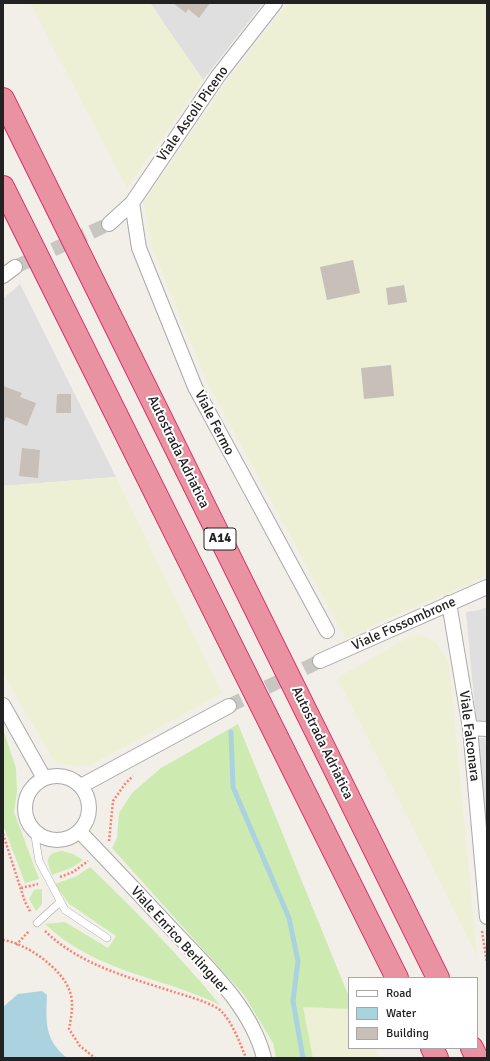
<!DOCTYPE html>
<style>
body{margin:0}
#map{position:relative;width:490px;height:1061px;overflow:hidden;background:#f2efe9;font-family:Signika,sans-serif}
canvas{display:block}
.frame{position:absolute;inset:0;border:4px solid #222;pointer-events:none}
.legend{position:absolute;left:348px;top:977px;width:130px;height:72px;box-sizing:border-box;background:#fff;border:1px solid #a7a7a7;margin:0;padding:5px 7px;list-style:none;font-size:12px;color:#222}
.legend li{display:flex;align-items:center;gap:8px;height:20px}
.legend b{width:20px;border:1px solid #a7a7a7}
</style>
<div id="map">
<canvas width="490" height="1061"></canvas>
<div class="frame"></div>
<ul class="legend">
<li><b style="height:5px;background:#fff"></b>Road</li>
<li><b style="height:11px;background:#aad3df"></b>Water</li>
<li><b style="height:11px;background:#c7bfb8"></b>Building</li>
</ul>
</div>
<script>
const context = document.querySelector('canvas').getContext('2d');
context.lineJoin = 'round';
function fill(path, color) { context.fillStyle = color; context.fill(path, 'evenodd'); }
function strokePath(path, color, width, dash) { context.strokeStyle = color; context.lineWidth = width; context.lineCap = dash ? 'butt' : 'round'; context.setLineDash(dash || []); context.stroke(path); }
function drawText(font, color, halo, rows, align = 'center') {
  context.font = font + ' Signika,sans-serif'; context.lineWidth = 4; context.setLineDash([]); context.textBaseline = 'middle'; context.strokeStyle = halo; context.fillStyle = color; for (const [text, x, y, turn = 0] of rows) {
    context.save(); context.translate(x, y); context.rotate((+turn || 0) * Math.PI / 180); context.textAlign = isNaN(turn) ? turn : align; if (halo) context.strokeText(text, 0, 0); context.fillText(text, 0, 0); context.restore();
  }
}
fill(new Path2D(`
 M150 3H263L203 80Z
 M20 284 116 477 3 486V299Z
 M487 607V721L476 720 466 612 479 610Z
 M475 738H487V863Z`), '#e0dfdf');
fill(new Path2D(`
 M30 3H150L203 80 127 188Z
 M288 3H487V574L472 583 382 621 346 639 207 382 151 245 144 202 226 82Z
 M116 477 222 693 89 766 69 765 54 761 3 673V486Z
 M422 635 436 642 449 662 477 956 337 678 407 638Z
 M303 1007 349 1009V1048H374L379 1058H313Z`), '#eef0d5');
fill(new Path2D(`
 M238 724 349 997V1009L303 1007 313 1058H276L273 1043 244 995 112 848 117 838 119 813 132 793 161 768Z
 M3 729 16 768 17 792 14 812 39 879 25 883 3 825Z
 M62 851 73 854 83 860 73 867 52 875C47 861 44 853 62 851Z
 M90 867C136 911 180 956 220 1005 160 976 95 972 45 924L65 922 108 948 116 936 68 903 55 884 77 876Z
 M42 889V904L36 911 29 899 34 890Z`), '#cdebb0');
fill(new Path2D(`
 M42 991 47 995C46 1022 44 1039 67 1058H3V1007L18 994Z`), '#aad3df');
strokePath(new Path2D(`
 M231 732 233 787 289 918 298 961 293 1001 303 1058`), '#aad3df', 5);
fill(new Path2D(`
 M173 3H210L199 18 188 9 186 13Z
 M353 260 360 293 327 300 320 267Z
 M404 285 407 302 388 305 386 288Z
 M391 365 394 396 364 399 361 368Z
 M3 386 22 393 20 397 36 403 27 426 6 417 3 425Z
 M57 394H71V413H56Z
 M22 448 40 450 38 478 19 476Z`), '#c7bfb8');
strokePath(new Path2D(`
 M15 267 109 224
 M229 706 320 661`), '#c8c6c1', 14, [14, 7]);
const service = new Path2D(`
 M34 830 39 861 65 910 107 938
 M37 923 60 902`);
const minor = new Path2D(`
 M132 203 139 248 195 387 327 631
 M109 224 132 203 218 76 275 3
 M3 276 15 267
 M449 603 470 728 487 917
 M320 661 487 587
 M3 705 44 778
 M470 728 487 729
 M25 808a32 32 0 1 1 64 0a32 32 0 1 1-64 0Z
 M81 786 229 706
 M79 831C109 862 138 893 167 924 203 963 251 1005 264 1058`);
const motorway = new Path2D(`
 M3 99 438 978
 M3 187 397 978
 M432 1048 437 1058
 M472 1048 477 1058`);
strokePath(service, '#a9a9a9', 8);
strokePath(minor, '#a9a9a9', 16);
strokePath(motorway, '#dc2a67', 24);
strokePath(new Path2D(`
 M3 834 25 902 31 913
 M109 841 113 801 125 784 133 776
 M60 877 73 872 88 861
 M21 888 38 884
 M45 931C80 965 128 977 174 992 184 995 216 1004 222 1012 233 1024 240 1043 246 1058
 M482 931 487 963
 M3 940C26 943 63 969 70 992 74 1003 71 1018 69 1029L80 1046 95 1058
 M16 945 29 931`), '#fa8072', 2.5, [2, 2]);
strokePath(service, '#fff', 7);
strokePath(minor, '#fff', 14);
strokePath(motorway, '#e892a2', 22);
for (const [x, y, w] of [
 [220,539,32]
]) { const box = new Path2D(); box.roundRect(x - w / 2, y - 11, w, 22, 3); context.fillStyle = '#fff'; context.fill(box); strokePath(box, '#222', 1); }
drawText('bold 13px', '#222', null, [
 ["A14",220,539]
]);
drawText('14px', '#222', '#fff', [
 ["Viale Ascoli Piceno",193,114,-55],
 ["Viale Fermo",214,423,63],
 ["Autostrada Adriatica",178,452,64],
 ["Viale Fossombrone",404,624,-24],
 ["Viale Falconara",469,736,83],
 ["Autostrada Adriatica",322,743,64],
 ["Viale Enrico Berlinguer",179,940,48]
]);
</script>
